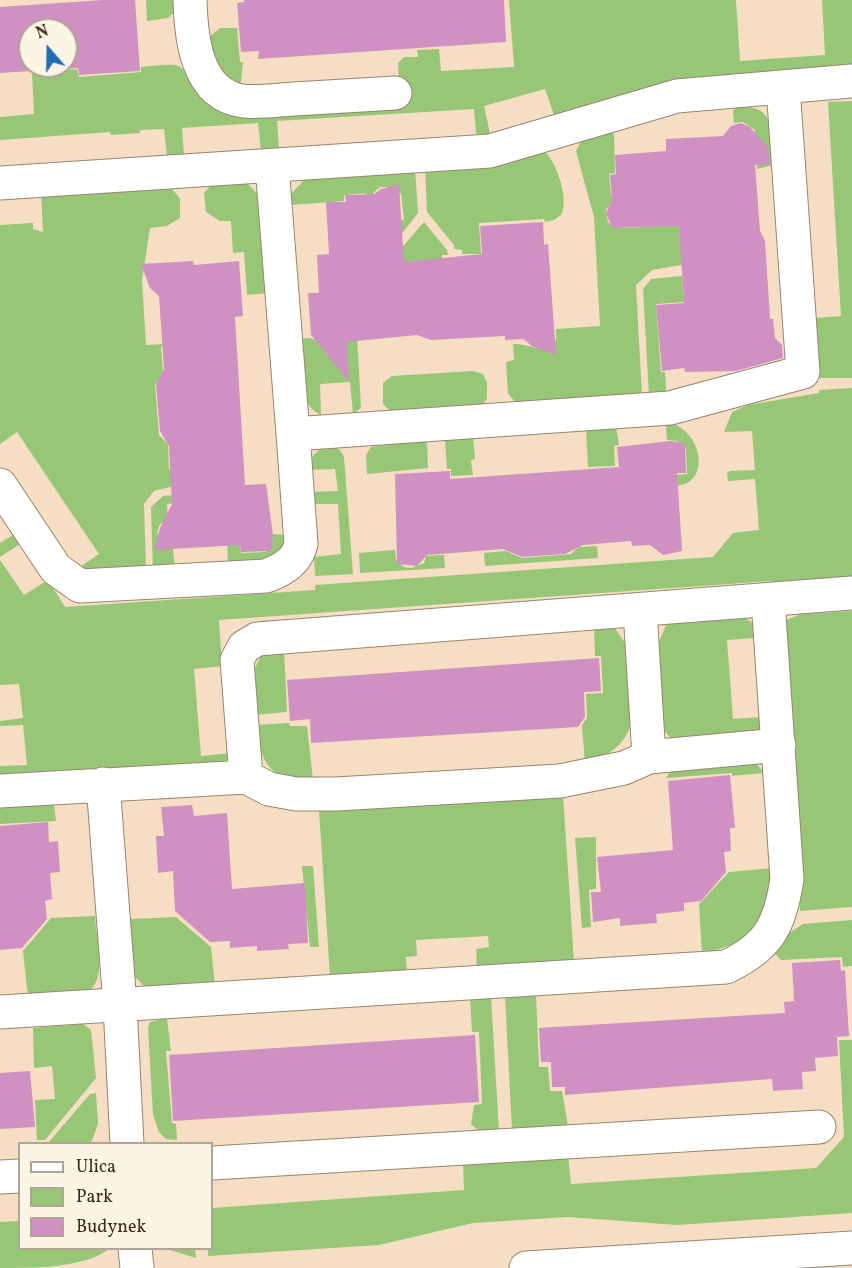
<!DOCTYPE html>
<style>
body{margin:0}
#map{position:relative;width:852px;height:1268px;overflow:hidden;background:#f5dec3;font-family:Vollkorn,serif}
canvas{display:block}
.legend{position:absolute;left:18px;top:1142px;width:195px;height:108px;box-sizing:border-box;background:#fcf5e5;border:2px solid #afa495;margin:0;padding:8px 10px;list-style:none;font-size:18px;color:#3b2a1e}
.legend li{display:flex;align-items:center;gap:12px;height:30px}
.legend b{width:30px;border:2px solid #afa495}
.north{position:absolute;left:18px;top:18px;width:60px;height:60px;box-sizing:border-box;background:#fcf5e5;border:2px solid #afa495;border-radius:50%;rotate:340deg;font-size:16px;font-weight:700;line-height:24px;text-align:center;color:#3b2a1e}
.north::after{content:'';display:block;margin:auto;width:21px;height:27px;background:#1f6fb2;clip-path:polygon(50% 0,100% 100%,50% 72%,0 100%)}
</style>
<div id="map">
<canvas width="852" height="1268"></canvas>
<ul class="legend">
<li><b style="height:8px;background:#fff"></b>Ulica</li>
<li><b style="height:16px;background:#97c776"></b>Park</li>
<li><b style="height:16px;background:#cf91c1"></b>Budynek</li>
</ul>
<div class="north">N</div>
</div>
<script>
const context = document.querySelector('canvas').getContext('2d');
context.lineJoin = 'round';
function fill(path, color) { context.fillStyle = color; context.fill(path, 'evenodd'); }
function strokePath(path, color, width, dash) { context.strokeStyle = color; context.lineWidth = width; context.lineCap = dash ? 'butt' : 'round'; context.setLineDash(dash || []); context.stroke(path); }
fill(new Path2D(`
 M146 0H176L173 13 168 18 147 21Z
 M509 0H736L740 61 825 55 822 0H852V65L669 83 554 115 545 89 484 106 490 133 481 136 476 133 474 109 277 121 279 149 261 151 258 123 182 128 184 156 167 157 164 129 140 130V133L111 135 110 132 0 140V117L34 114 32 73 77 69 79 77 141 72V67C152 66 164 64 175 65 186 66 196 91 205 100L400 104 398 63 404 57H418L417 50 439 49 441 71 514 67Z
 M220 28H237L240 62H243L241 82 236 85 218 72 208 38Z
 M852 101V378H818L815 318 841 316 828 102Z
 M737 107C778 104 772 135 774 165L757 169 755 130 743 122 734 123 733 111Z
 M611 131 614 135 615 173 609 174 611 195 616 196 606 210 608 222C620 236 666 222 684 219L687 264 652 270 636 285 642 396 516 403 508 394 506 362 514 360 513 344C531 343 542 356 556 340V329L600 326 594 217 576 151 583 137Z
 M542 150C556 158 570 201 561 215L554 220 545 222 544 219 479 223 481 254H462V250L454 249V245L427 212 425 168Z
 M415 169 418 213 393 245 392 221 404 220 401 194 393 187H380L373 193V198L368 199 366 193 344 195V201L291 205 290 195 306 178Z
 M213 183H247L262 199 269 293 247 295 244 252 233 253 231 221H220L206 212 204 193Z
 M170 187 180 198V218L167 226 150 228 142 280 146 345 165 344 161 347 163 373 155 385 159 435 168 444 169 470H173L174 486 154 491 144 504 146 572 77 569 99 554 17 432 0 444V225L33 223V229L43 232 41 193Z
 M424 222 447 250 448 255H442V262L399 265 398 252Z
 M682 276 684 302 656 304 661 372H665L666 390 665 392 649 396 643 289 651 279Z
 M357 335 361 408 353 414 350 382 320 384 321 415C295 404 301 362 298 339L310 338 326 345Z
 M473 371 483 374 487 382V399L482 405 390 411 383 404V383L392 376Z
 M852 388V577L777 587 771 581 219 620 222 666 194 669 201 756 231 753 227 760 220 764 0 776V766L27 765 23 725 0 726V721L23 718 19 684 0 685V560L24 595 48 580 65 607 315 590V585L713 557 733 533 759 530 755 479 728 481 727 473 730 471 755 470 752 431 724 432 732 412 748 405 819 393V390Z
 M669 423C701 429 713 483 676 486L675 475 687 474 686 448 677 441 667 440 666 426Z
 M616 427 619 445 614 446 615 466 588 467 586 429Z
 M473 437 475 459 471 460 473 475 451 476V469H447L445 440Z
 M427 440 428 468 367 474 366 455 371 447Z
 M331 446 340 450 344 457 353 574 315 576 314 557 341 554 338 504H310L309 492 338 491 335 469 308 470C311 455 316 449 331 446Z
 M175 495 176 503 167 504 168 521 160 524 157 533 162 547 173 549 175 568 153 572 151 507 163 496Z
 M16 533 23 542 0 557V543Z
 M273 534 285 535 284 546 276 559 228 563 227 543 239 541 241 553 266 552 271 546Z
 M597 546 598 558 485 566 484 553 506 551 522 558 571 554 578 547Z
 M395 550 396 560 404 567 411 568 424 563 426 556 444 555 445 568 360 573 359 553Z
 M852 611V907L800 911 784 621 801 614Z
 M745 618 753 623 755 638 727 640 733 719 761 717 760 729 756 732 672 740 663 729 657 646 667 623Z
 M614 627 628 647 633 719C626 745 609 756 585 764L582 725 587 718 586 694 603 693 601 656H595L594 629Z
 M284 651 287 712 255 715 252 674 263 652Z
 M289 723 290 726H307L313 780C271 783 260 763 256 725Z
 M756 763 764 773 732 776V773L666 778 671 770Z
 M563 795 574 961 477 968 476 949 489 947 488 936 416 940 417 956 406 957 407 972 330 977 319 810Z
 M54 804 56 821 0 824V808Z
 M596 837V889L589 890 591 927 582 928 575 838Z
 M302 866H313L319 947H310Z
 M772 868C769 919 754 944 702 953L699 904 729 872Z
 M95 916C96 938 108 978 88 992L28 998 23 951 51 918Z
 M176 917 211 947 215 985 146 988 135 977 130 919Z
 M852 920V966L843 967 842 957 781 960 773 952 789 933 803 924Z
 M536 994 539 1067H548L550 1091H562L568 1126 512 1129 505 996Z
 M470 997H491L499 1131 480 1132 471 1124 474 1105 482 1104 479 1032H472Z
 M167 1018 171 1051H166L172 1123 176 1124 177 1140 166 1139 159 1132 153 1115 148 1028 150 1022Z
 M83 1024 91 1030 96 1078 45 1140H37L35 1100 55 1099 52 1066 34 1068 33 1028Z
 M839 1040H852V1213L677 1225 568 1217 473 1223 379 1245 208 1256V1249L212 1248V1208L464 1190 463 1162 568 1155 571 1184 816 1168 844 1137Z
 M96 1093 98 1124 91 1143H48L90 1094Z
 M19 1221 20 1248 109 1249C85 1268 34 1268 0 1268V1222Z
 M167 1249H195L196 1258Z`), '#97c776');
fill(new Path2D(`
 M103 0H135L140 71 79 75 78 68 0 73V7ZM30 30H66V66H30Z
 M244 0H504L506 42 258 59 259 51 241 52 237 3 244 2Z
 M741 123 750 127 768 147 770 164 755 165 760 231 765 241 770 319H773L775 338 782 345 783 358 736 371 685 372 684 368 662 371 656 305 684 303 679 226 612 228 606 213 612 199 610 175 616 174 615 155 666 151V139L723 136 731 126Z
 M399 184 404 262 482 254 480 226 543 222 544 245 548 244 556 355 532 346 523 339 505 340V336L431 340 417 335 347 342 349 382 311 335 308 293H319L317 255 329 254 326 202H346L345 195 374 194 381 189Z
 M193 261 194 265 239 261 243 316 235 317 245 485 266 484 273 535 272 551 241 552 240 545 154 550 160 528 172 504 169 446 160 431 156 384 164 369 159 296 150 288 141 264Z
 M670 441 685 443 686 473H677L682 551 663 555 650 545 632 546 631 541 583 545 565 554 522 557 503 549 427 555 417 566 397 564 395 474 450 471V479L619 467 617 447Z
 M599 658 601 691 584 692 585 717 578 727 311 743 310 719 290 721 287 680Z
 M730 775 735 828H730L731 851 724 852 726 872 701 901 684 903V911L656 914 657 923 620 926V918L593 922 591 892H601L597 857 673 850 668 781Z
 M192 805 194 816 227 813 232 889 305 883 308 943 288 944 289 949 257 951V946L230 948V941L210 942 175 911 173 871 158 873 156 836H164L161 807Z
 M48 822 49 842 58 841 60 872 50 873 52 899 45 901 47 919 22 948 0 950V826Z
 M840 960 841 971 845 970 849 1036 837 1037 838 1056 815 1058 816 1071 802 1072 803 1089 773 1091 772 1079 565 1095V1087H552L551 1062H541L539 1028 785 1013 784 1002 794 1001 792 963Z
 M475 1035 479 1102 173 1121 169 1055Z
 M30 1071 35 1127 0 1129V1073Z`), '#cf91c1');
const minor = new Path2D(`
 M190 0C191 37 196 95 243 101 259 103 277 100 294 99 328 97 361 95 395 93
 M272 166 293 434
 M0 183 490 151 677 96 852 81
 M0 485 56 569 80 586 266 576C282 570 297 562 301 544L293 434 670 408 803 372 783 87
 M640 610 649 757
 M246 777 237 660 244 647 257 639 852 593
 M103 784 120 1005 127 1144
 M0 791 246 777 269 789 296 794H336L560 781 624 768 649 757 779 745
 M0 1012 726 967C769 947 780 925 787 879L768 600
 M212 1163 819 1127
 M0 1177 20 1176
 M135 1248 137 1268
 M526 1268 852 1248`);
strokePath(minor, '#988470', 35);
strokePath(minor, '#fff', 33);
</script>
